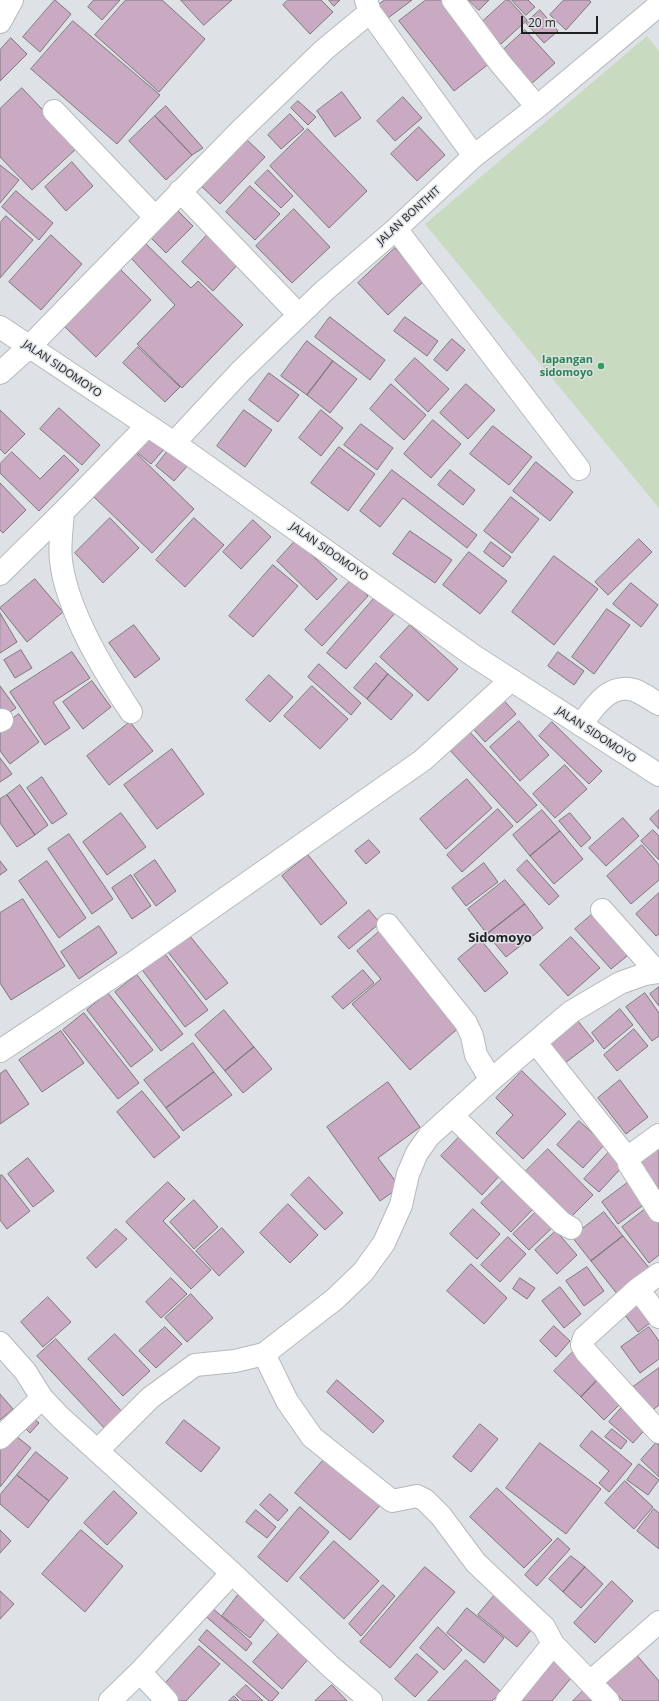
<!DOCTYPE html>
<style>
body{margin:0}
#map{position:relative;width:659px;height:1701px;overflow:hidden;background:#dee1e5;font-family:"Open Sans",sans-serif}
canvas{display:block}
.scale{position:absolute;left:521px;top:16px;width:77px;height:18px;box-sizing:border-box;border:2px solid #1e2021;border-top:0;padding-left:5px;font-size:12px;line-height:14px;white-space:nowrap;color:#1e2021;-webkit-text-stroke:3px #dee1e5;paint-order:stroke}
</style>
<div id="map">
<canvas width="659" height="1701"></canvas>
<div class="scale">20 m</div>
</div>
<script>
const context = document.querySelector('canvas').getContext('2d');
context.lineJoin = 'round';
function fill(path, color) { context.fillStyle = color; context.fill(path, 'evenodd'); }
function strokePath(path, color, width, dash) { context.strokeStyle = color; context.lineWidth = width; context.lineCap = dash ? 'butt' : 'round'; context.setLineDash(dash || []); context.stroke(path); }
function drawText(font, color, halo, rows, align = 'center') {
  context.font = font + ' "Open Sans",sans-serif'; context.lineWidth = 3; context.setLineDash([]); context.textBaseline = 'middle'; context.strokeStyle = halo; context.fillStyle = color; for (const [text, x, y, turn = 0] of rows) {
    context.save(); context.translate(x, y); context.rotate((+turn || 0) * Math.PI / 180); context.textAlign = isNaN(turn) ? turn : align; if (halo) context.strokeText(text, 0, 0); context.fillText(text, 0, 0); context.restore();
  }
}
fill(new Path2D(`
 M647 36 659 51V508L425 224Z`), '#c8dbc1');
const building = new Path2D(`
 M55 0 71 14 40 52 23 37Z
 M94 0H120L102 20 88 7Z
 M126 0H162L205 39 159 92 95 35Z
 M181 0H232L204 25Z
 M288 0H321L333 12 310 34 283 5Z
 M329 0H340L334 6Z
 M385 0H412L388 18 378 5Z
 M426 0H449L495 59 454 91 399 21Z
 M469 0H489L479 10Z
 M506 0H509L527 20 501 44 481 23Z
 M512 0H528L535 7 526 15Z
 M564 0H589L591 2 566 30 550 15Z
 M540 10 558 31 544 43 526 23Z
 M73 21 160 95 117 144 31 69Z
 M525 30 555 63 530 85 501 52Z
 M11 38 27 54 0 81V50Z
 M22 88 78 147 32 190 0 157V109Z
 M342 92 361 118 335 137 317 111Z
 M403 97 422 118 395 141 377 121Z
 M298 101 316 117 308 125 291 108Z
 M166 106 203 148 192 155 155 116Z
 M290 114 304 129 281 149 268 135Z
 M155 116 192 155 166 180 129 141Z
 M419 127 445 155 417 181 391 154Z
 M308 129 367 191 329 228 270 166Z
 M244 137 265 157 220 204 199 184Z
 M72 162 93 186 66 211 45 187Z
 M0 165 19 180 0 203Z
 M268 170 293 196 281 208 255 183Z
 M250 186 280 214 255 240 226 212Z
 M16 191 53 223 39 240 2 207Z
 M294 209 330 247 292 283 256 246Z
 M177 210 193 226 166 253 150 237Z
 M6 216 33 240 0 278V223Z
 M210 232 241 261 213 291 182 262Z
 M51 235 82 264 41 310 9 282Z
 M144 242 191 288 198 281 243 325 182 388 137 344 175 305 129 256Z
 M395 248 425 280 388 315 358 283Z
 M120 269 151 300 96 357 64 326Z
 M330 317 385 360 370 380 315 337Z
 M405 317 438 341 427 356 394 331Z
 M452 339 465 350 447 371 434 360Z
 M307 341 333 361 307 395 281 376Z
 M138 347 180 387 165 402 123 363Z
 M415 358 449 389 428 412 395 380Z
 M333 361 357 379 330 413 307 395Z
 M269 373 299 395 278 422 249 400Z
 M391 384 426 415 404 440 370 409Z
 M466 384 495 410 468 439 440 413Z
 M59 408 100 445 82 465 40 429Z
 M0 410 25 434 5 454 0 449Z
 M244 410 272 430 245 467 217 446Z
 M321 410 343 428 321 456 299 438Z
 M433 420 461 444 431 478 404 454Z
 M361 424 393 448 377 470 344 445Z
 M493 426 532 457 509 485 470 454Z
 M149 431 166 447 151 464 133 449Z
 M339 447 375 474 348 511 311 483Z
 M170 448 189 464 174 481 156 466Z
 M134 451 194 509 152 553 92 495Z
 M12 452 40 479 64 455 79 470 39 511 0 473V464Z
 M536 462 573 492 550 521 513 491Z
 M392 470 477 535 467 548 403 498 380 527 360 511Z
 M450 470 475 490 463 505 438 485Z
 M0 483 26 510 3 533 0 530Z
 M511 497 539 519 512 553 484 531Z
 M110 518 139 548 103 583 75 553Z
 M194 518 224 545 185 587 156 560Z
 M253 520 271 537 241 569 223 552Z
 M410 531 452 560 435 583 393 554Z
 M639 539 652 552 608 595 595 582Z
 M296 540 337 579 317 600 277 561Z
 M491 542 511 557 503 567 484 552Z
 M469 552 507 581 480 614 443 585Z
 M554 556 598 589 554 645 512 612Z
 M273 565 298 586 253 637 229 616Z
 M35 579 63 612 27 642 0 608Z
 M351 580 368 596 322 646 305 630Z
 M631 583 658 605 641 627 613 604Z
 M377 595 396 612 346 669 327 653Z
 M607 609 630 625 594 674 572 657Z
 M0 613 17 642 0 653Z
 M134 625 160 659 135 678 109 643Z
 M410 625 458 669 428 701 380 657Z
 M21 650 32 668 15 678 4 660Z
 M72 652 90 678 53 702 70 728 45 745 10 692Z
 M558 652 584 671 574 685 548 666Z
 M376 663 388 674 367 699 354 688Z
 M319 664 361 703 351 715 308 677Z
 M388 674 413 695 391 720 367 699Z
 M269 675 293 697 270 722 246 700Z
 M92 681 111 707 83 729 63 702Z
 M0 686 16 708 4 716 0 710Z
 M312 686 348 719 320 749 284 716Z
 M499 695 516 714 485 742 468 723Z
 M19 714 39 742 10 764 0 751V728Z
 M519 721 549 755 520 781 490 747Z
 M130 722 153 751 109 785 87 756Z
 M552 722 602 771 589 784 539 736Z
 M467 729 537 805 517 823 447 747Z
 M172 749 204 794 157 829 124 785Z
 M0 758 12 774 0 782Z
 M565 765 587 789 555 818 533 794Z
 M42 777 67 814 52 824 27 788Z
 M467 779 492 808 446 849 420 819Z
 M20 785 48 825 35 835 7 795Z
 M7 795 35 835 17 847 0 823V799Z
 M498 809 513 826 462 872 447 855Z
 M542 810 560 831 530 856 513 835Z
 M659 810V829L650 819Z
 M121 813 146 847 107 875 83 842Z
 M570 813 591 838 581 847 559 821Z
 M623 818 639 836 606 866 589 848Z
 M653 830 659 836V860L641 841Z
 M560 831 583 859 554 884 530 856Z
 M69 834 113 899 92 914 48 849Z
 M369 840 380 852 366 864 355 851Z
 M642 845 659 865V880L631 904 607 876Z
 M308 855 347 903 321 925 282 876Z
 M155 860 176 891 156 906 134 875Z
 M527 860 559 896 549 905 517 870Z
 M0 861 7 870 0 875Z
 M47 861 86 918 59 938 19 881Z
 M484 863 498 882 466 906 452 888Z
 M131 875 151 906 132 919 112 888Z
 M505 880 525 904 487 934 468 909Z
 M659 893V934L656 936 636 914Z
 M23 899 65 966 11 1000 0 983V913Z
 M525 904 543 928 506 957 487 934Z
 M369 910 380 923 349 949 338 937Z
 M596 911 632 952 611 969 575 929Z
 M99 926 117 953 79 979 61 952Z
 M380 931 462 1025 410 1070 352 1004 381 979 357 951Z
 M189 935 228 983 206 1000 168 952Z
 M571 937 600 968 568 996 540 965Z
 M481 940 508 973 485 992 458 959Z
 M162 950 208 1010 185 1027 140 967Z
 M363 970 374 983 343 1009 332 997Z
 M137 975 183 1034 161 1051 115 992Z
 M659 987V1006L650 994Z
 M108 993 153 1050 131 1067 87 1010Z
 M645 993 659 1013V1036L652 1041 626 1007Z
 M620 1009 633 1025 604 1049 592 1033Z
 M224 1010 254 1047 225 1071 195 1035Z
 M84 1013 139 1083 118 1099 63 1030Z
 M573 1015 594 1041 565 1063 545 1038Z
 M634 1029 648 1046 617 1071 604 1055Z
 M61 1031 84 1063 42 1092 19 1060Z
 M193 1043 214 1072 166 1108 144 1080Z
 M254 1047 272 1069 243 1093 225 1071Z
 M6 1070 29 1104 0 1124V1074Z
 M522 1071 566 1114 523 1159 496 1133 513 1115 496 1098Z
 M214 1072 232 1095 183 1131 166 1108Z
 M620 1080 648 1117 626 1134 598 1098Z
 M388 1082 420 1127 378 1158 400 1187 380 1201 327 1127Z
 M142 1091 180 1137 154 1158 117 1112Z
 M579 1121 605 1144 583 1168 557 1145Z
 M462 1134 502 1173 482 1195 441 1156Z
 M659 1146V1189L638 1161Z
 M548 1149 593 1195 568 1220 523 1174Z
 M609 1152 624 1165 599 1192 584 1179Z
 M28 1158 54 1191 33 1207 8 1174Z
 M2 1175 30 1211 7 1229 0 1220V1176Z
 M309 1177 343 1213 325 1230 291 1195Z
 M506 1178 535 1207 511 1232 481 1203Z
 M630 1181 646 1203 618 1224 602 1202Z
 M168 1182 185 1199 163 1221 211 1270 191 1289 126 1222Z
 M194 1200 218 1227 194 1249 170 1222Z
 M288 1204 318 1235 290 1263 260 1233Z
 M648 1207 659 1222V1255L649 1263 622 1227Z
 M473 1209 500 1234 477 1259 450 1234Z
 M539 1209 555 1225 529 1250 513 1234Z
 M604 1212 623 1236 591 1261 572 1237Z
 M222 1228 244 1252 219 1276 196 1251Z
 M116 1229 127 1239 96 1268 87 1258Z
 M556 1231 577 1255 557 1274 535 1250Z
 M623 1236 650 1269 618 1295 591 1261Z
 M508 1237 526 1254 500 1282 481 1265Z
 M471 1264 507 1298 484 1324 447 1291Z
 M587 1267 604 1291 584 1306 566 1281Z
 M171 1278 187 1294 161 1318 146 1302Z
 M520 1278 535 1288 527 1299 513 1289Z
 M560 1287 581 1314 564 1328 542 1301Z
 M191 1294 213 1318 187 1342 165 1318Z
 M48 1297 71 1322 43 1347 21 1322Z
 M634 1301 650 1323 638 1332 621 1310Z
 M554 1326 570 1341 556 1357 540 1341Z
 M165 1327 182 1344 156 1368 139 1351Z
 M649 1327 659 1341V1359L640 1373 621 1347Z
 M115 1334 150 1371 123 1396 88 1359Z
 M56 1339 125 1415 107 1431 37 1356Z
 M576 1349 602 1375 581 1397 554 1371Z
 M659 1368V1405L650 1412 633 1387Z
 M602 1375 626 1398 604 1420 581 1397Z
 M337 1380 384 1421 373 1433 327 1392Z
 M0 1394 13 1409 0 1420Z
 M624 1405 648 1426 633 1443 609 1422Z
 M31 1416 39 1423 30 1433 22 1425Z
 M184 1420 220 1448 201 1472 166 1443Z
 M480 1424 498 1439 471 1472 453 1457Z
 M612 1429 627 1441 621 1449 605 1437Z
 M592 1431 632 1464 609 1492 599 1483 609 1471 580 1446Z
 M11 1432 31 1448 0 1487V1445Z
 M540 1443 601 1489 566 1534 506 1488Z
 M656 1443 659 1445V1477L641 1460Z
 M36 1452 68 1478 49 1501 17 1475Z
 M326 1457 381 1504 350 1540 295 1493Z
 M639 1464 659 1480 648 1495 627 1480Z
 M17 1475 49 1501 28 1528 0 1504V1495Z
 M625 1481 653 1507 634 1529 605 1503Z
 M497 1488 552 1540 524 1568 470 1517Z
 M114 1491 137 1513 107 1545 84 1523Z
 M270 1494 288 1510 278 1521 260 1505Z
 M300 1507 329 1532 287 1582 258 1557Z
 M654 1509 659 1513V1549L637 1531Z
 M256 1510 276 1527 267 1538 246 1522Z
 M0 1530 11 1541 0 1553Z
 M81 1530 123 1566 85 1612 42 1574Z
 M558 1538 570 1549 537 1586 525 1575Z
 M334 1541 379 1581 344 1619 300 1578Z
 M571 1556 585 1567 563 1592 549 1579Z
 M425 1567 455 1592 390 1668 360 1642Z
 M585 1567 603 1584 581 1608 563 1592Z
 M612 1581 633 1601 595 1643 574 1623Z
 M383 1585 395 1596 361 1636 349 1624Z
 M0 1591 14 1604 0 1619Z
 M498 1591 537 1623 517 1647 478 1615Z
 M238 1595 266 1617 250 1638 222 1616Z
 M210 1606 252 1643 246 1651 203 1614Z
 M467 1608 504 1638 484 1663 447 1633Z
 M438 1627 462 1650 444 1670 420 1648Z
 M207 1630 279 1693 272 1701H269L199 1640Z
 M281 1631 310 1657 282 1689 253 1662Z
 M199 1646 220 1664 186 1701H179L163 1686Z
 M634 1652 659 1681V1701H623L603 1679Z
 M417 1654 438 1672 415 1697 395 1679Z
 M556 1655 576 1672 552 1701H518Z
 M466 1660 501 1692 492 1701H428Z
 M246 1685 263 1701H243L236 1695Z
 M332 1685 347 1701H315Z
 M584 1690 595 1701H573Z
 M234 1696 239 1701H229Z`);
fill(building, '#caa9c2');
strokePath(building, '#7b787a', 1);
const minor = new Path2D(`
 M366 0 370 12 474 156
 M453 0 500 63 537 107
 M0 22 12 0
 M54 111 155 217
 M180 191 299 315
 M396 229 579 469
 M0 373 29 347 240 131 325 49 370 12
 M174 443 240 372 324 291 396 229 474 156 537 107 659 5
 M63 512C62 528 59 546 61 561 67 611 103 670 131 712
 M0 574 63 512 147 426
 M0 721 2 720
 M581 725C594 707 609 683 634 690 643 693 651 700 659 704
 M602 910 657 972
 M388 925 466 1023 472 1036 476 1055 491 1080
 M536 1043 628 1159
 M0 1051 133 963 423 760 511 680
 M452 1115 562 1223 571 1228
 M659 1135 630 1156 628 1159 629 1164 659 1211
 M659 1274 638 1289 584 1338 582 1345 586 1352 659 1432
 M638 1289 659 1317
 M0 1343 25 1371 42 1398 61 1418 232 1573
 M264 1354 287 1401 312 1437 392 1501 417 1496 425 1500 441 1516 476 1563 544 1627 553 1644 608 1701
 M0 1438 42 1398
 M98 1450 150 1398 195 1365 235 1361 264 1354 335 1299 363 1272 384 1243 401 1205 408 1174 417 1153 429 1136 491 1080 571 1012 620 983 645 974 659 972
 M140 1672 167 1701
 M590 1682 659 1622
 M110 1701 140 1672 232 1573 331 1667 371 1701
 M507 1701 553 1644`);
const major = new Path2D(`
 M0 327 174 443 474 656 659 775`);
strokePath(minor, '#b6b9bc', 24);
strokePath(major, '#b6b9bc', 24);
strokePath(minor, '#fff', 22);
strokePath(major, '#fff', 22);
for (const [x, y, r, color] of [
 [601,366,4,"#2e9e5b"]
]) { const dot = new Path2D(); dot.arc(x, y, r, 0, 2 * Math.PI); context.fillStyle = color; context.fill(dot); strokePath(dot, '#dee1e5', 1.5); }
drawText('11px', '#1e2021', '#dee1e5', [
 ["JALAN BONTHIT",409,216,-42],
 ["JALAN SIDOMOYO",62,369,34],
 ["JALAN SIDOMOYO",329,552,35],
 ["JALAN SIDOMOYO",596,735,33]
]);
drawText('bold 11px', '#27864d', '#dee1e5', [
 ["lapangan",593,360],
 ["sidomoyo",593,373]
], 'right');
drawText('bold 13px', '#1e2021', '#dee1e5', [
 ["Sidomoyo",500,938]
]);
</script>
